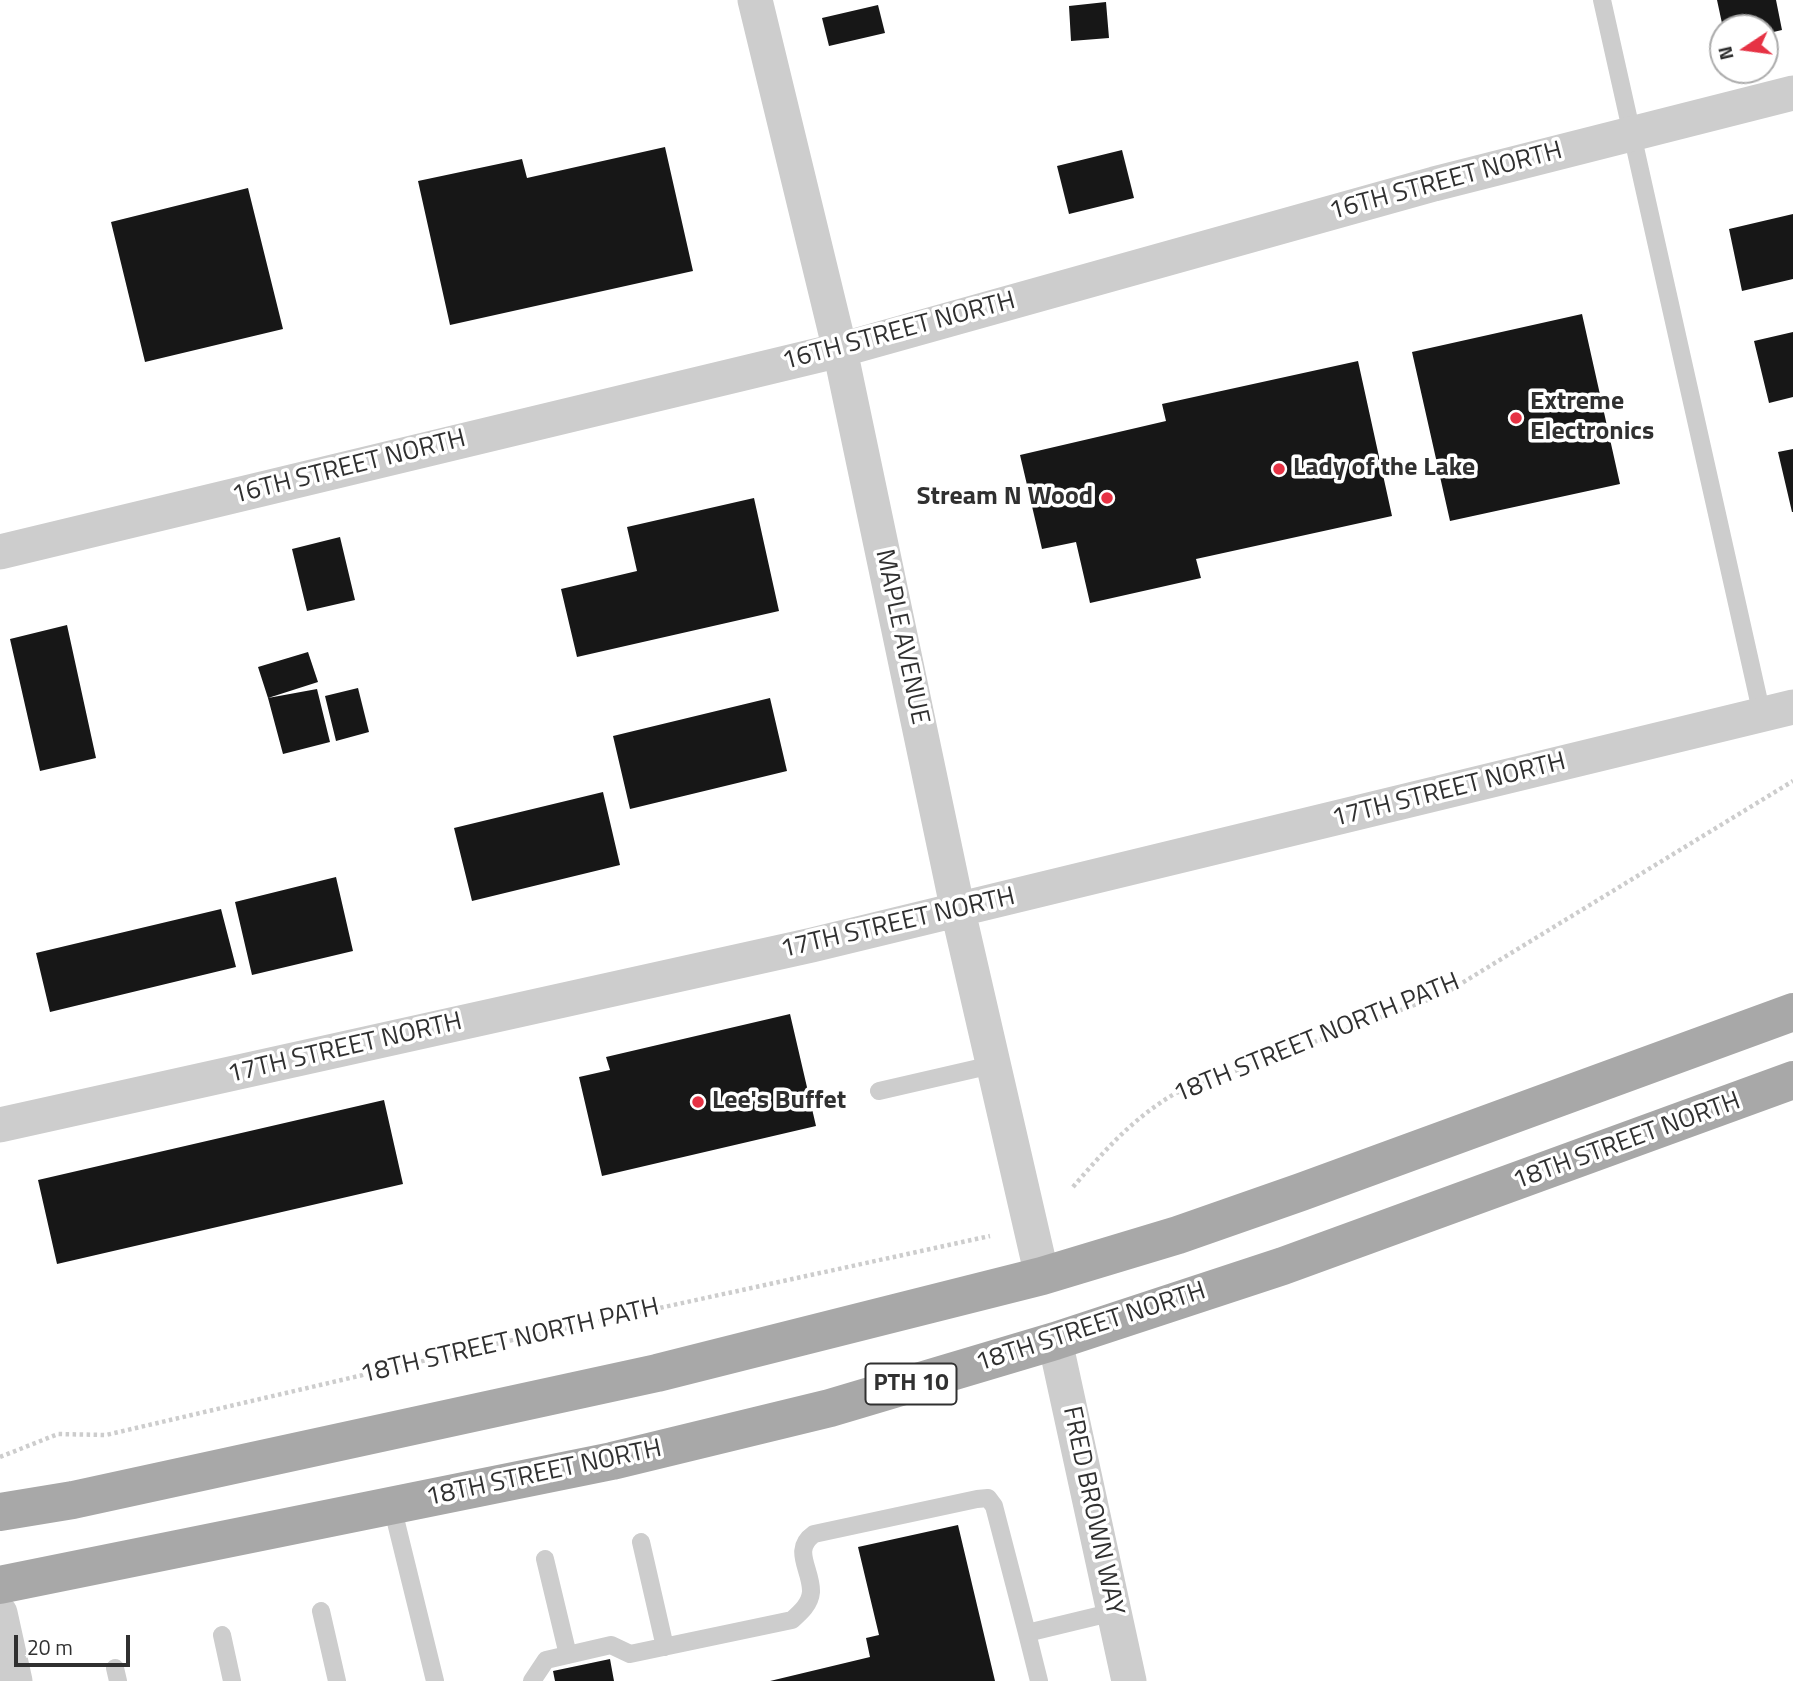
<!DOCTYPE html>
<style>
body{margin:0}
#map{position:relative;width:1793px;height:1681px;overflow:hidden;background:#fff;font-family:"Titillium Web",sans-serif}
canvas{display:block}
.north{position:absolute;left:1709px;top:14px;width:70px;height:70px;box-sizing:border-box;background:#fff;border:2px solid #acacac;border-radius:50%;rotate:257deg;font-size:19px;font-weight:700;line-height:28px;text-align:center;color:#303030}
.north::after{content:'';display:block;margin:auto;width:24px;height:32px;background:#e63244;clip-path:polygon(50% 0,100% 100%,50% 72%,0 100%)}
.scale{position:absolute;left:14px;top:1635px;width:116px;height:32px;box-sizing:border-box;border:4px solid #303030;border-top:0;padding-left:9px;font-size:21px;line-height:24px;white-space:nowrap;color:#303030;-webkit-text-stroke:5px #fff;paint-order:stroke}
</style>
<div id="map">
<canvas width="1793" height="1681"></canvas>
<div class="north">N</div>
<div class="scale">20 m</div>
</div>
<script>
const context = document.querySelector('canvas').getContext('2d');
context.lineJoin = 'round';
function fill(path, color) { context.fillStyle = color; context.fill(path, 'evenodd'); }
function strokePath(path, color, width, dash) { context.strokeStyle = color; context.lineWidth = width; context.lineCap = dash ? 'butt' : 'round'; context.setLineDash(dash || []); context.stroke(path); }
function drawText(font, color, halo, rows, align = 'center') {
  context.font = font + ' "Titillium Web",sans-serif'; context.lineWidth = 7; context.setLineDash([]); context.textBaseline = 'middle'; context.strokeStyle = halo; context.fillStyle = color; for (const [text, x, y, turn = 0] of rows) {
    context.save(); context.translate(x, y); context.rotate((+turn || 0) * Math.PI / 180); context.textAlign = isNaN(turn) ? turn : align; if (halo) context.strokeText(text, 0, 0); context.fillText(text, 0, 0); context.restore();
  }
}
fill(new Path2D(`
 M1717 0H1776L1782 30 1765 34V28H1723Z
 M1106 2 1109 38 1071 41 1069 6Z
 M878 5 885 33 829 46 822 18Z
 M665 147 693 271 450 325 418 181 522 159 527 178Z
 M1122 150 1134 198 1069 214 1057 166Z
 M248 188 283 329 145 362 111 222Z
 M1793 214V279L1742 291 1729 229Z
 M1582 314 1620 484 1450 521 1412 352Z
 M1793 332V397L1769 403 1754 341Z
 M1358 361 1392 516 1196 559 1201 578 1090 603 1076 542 1042 549 1020 455 1166 421 1162 404Z
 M1793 449V512H1792L1778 452Z
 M754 498 779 611 577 657 561 589 637 571 627 527Z
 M340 537 355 600 307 611 292 549Z
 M67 625 96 758 40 771 10 639Z
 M308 652 318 682 268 698 258 667Z
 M358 688 369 732 336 741 325 696Z
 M317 689 330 742 283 754 268 698Z
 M770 698 787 771 630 809 613 736Z
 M603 792 620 865 472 901 454 828Z
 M336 877 353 951 252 975 235 902Z
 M221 909 236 967 50 1012 36 953Z
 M790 1014 816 1126 602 1176 579 1077 610 1070 606 1057Z
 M384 1100 403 1184 57 1264 38 1180Z
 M958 1525 995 1681H770L870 1657 866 1638 879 1635 858 1547Z
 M610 1659 614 1681H555L553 1671Z`), '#171717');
strokePath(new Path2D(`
 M1073 1187C1104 1151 1134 1117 1176 1093L1444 994 1793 781
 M0 1457 58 1434 106 1435 517 1339 990 1236`), '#cdcdcd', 4.5, [3.5, 3.5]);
strokePath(new Path2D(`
 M1602 0 1762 715
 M879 1091 992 1065
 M392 1506 435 1681
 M641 1542 665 1647
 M545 1559 568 1655
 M321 1611 337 1681
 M1027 1633 1039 1681
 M222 1635 232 1681
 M115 1668 118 1681
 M532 1681 546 1660 611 1645 630 1654 792 1620C801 1612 810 1604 811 1592 812 1570 791 1550 814 1534L977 1499 988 1498 994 1506 1027 1633 1114 1612`), '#cdcdcd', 18);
strokePath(new Path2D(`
 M755 0 840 350 958 911 1042 1276
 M0 552 840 350 1434 184 1793 93
 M0 1125 812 945 1793 707
 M1055 1341 1129 1681
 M0 1613 15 1681`), '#cdcdcd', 35);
strokePath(new Path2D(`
 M0 1512 73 1500 657 1373 1042 1276 1178 1235 1301 1192 1793 1012
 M0 1585 612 1461 830 1408 1055 1341 1283 1266 1793 1080`), '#a8a8a8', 38);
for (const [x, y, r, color] of [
 [1516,418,7,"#e63244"],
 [1279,469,7,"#e63244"],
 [1107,498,7,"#e63244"],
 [698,1102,7,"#e63244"]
]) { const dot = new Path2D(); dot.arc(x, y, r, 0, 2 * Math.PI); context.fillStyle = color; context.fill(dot); strokePath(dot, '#fff', 2.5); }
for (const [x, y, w] of [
 [911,1384,91]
]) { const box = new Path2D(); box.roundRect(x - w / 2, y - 20.5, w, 41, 5); context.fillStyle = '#fff'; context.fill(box); strokePath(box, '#303030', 2); }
drawText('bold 24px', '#303030', null, [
 ["PTH 10",911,1384]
]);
drawText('26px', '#303030', '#fff', [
 ["16TH STREET NORTH",1446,182,-15],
 ["16TH STREET NORTH",899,332,-15],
 ["16TH STREET NORTH",349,468,-14],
 ["MAPLE AVENUE",901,637,78],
 ["17TH STREET NORTH",1449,791,-14],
 ["17TH STREET NORTH",898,924,-13],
 ["18TH STREET NORTH PATH",1317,1039,-22],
 ["17TH STREET NORTH",345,1049,-13],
 ["18TH STREET NORTH",1627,1142,-20],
 ["18TH STREET NORTH",1091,1328,-18],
 ["18TH STREET NORTH PATH",510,1342,-13],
 ["18TH STREET NORTH",544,1474,-12],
 ["FRED BROWN WAY",1092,1511,78]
]);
drawText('bold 26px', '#303030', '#fff', [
 ["Extreme",1530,403],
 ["Electronics",1530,433],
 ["Lady of the Lake",1293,469],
 ["Stream N Wood",1093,498,"right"],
 ["Lee's Buffet",712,1102]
], 'left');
</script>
